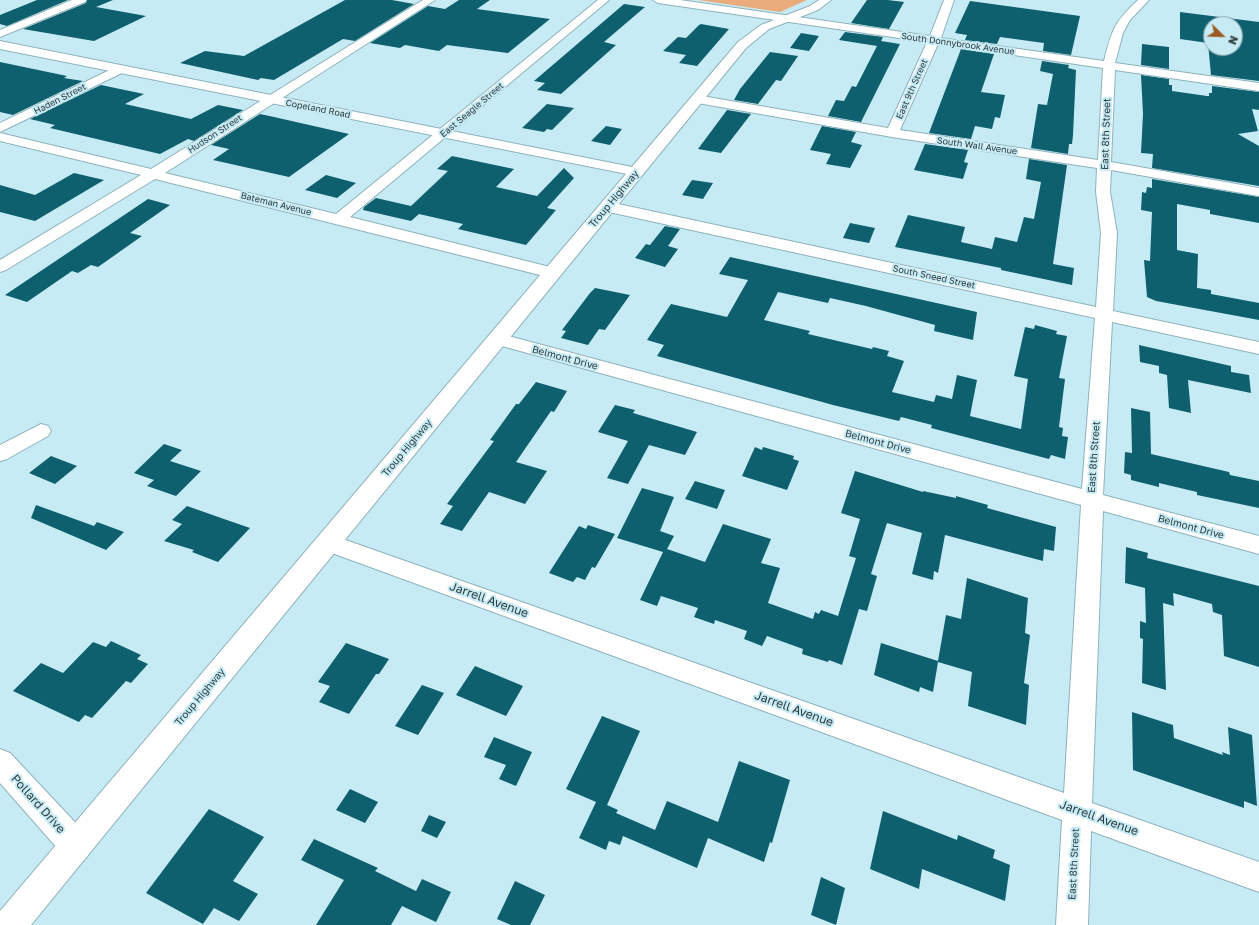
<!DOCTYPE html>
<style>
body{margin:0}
#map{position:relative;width:1259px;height:925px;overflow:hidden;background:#c7ebf4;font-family:"Golos Text",sans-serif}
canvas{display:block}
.north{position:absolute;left:1203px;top:16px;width:40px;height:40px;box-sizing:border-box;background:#c7ebf4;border:1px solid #8aa5ac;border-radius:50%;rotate:113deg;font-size:11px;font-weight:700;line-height:16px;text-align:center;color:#2e3d40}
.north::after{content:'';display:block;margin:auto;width:14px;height:18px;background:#9a5c23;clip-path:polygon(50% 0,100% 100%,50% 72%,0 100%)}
</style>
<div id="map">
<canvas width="1259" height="925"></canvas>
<div class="north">N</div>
</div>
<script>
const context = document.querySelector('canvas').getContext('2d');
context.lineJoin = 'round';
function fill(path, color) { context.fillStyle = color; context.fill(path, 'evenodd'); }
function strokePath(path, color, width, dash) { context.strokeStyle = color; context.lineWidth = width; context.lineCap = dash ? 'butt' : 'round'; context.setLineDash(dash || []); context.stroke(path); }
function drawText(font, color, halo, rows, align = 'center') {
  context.font = font + ' "Golos Text",sans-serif'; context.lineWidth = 4; context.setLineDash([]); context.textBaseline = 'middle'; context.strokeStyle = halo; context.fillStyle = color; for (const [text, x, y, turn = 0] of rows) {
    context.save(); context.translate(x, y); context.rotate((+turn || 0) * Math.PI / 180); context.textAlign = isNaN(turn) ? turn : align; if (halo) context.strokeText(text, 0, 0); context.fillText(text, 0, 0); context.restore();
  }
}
fill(new Path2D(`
 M698 0H807L780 12Z`), '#ebac7b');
fill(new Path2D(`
 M37 0H68L7 26 0 24V15Z
 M87 0H113L96 7 146 16 94 41 23 29 86 3Z
 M345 0H392L414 4 355 41 343 39 274 80 261 78 258 80 180 63 205 51 244 56Z
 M459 0H490L477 9 550 19 508 53 447 45 439 51 405 45 400 48 370 43 428 6 445 9Z
 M867 0H888L904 2 889 29 851 23Z
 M970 1 1080 16 1071 55 1043 51 1044 43 1000 37 997 44 965 40 967 35 955 33Z
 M624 4 645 7 604 42 616 45 561 94 537 90 545 83 534 81Z
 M1180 12 1259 22V81L1211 75 1208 43 1180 39ZM1211 24H1235V48H1211Z
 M701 24 729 29 697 66 679 63 686 55 663 51 678 37 686 38 699 25Z
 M845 32 883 37 881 41 900 44 861 122 828 116 836 100 844 101 852 86 856 87 877 46 839 40Z
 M801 33 819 36 809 51 790 48Z
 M1142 44 1169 47V69L1141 65Z
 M961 49 994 54 981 92 1005 95 1000 118 995 117 992 129 975 126 971 139 929 133Z
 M770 52 798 56 781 81 776 80 758 104 734 100 740 89Z
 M1042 61 1069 65 1068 68 1076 70 1073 135 1072 144H1069L1068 154 1031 148 1038 104 1047 105 1053 74 1040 71Z
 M0 62 67 76 64 78 83 81 13 115 0 112Z
 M1141 75 1169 79V85H1172V91L1207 96H1209V93H1212V86L1259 92V110L1252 109 1258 131 1238 134 1259 146V186L1152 168 1153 154 1141 153 1143 114Z
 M101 85 144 94 125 104 191 119 218 105 243 110 194 141 188 139 160 154 50 128 55 125 30 119Z
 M547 104 574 108 552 130 547 129 544 132 522 128Z
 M727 110 751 114 721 153 698 149Z
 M260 114 274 117 349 134 289 177 213 160 229 149 211 145Z
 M606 126 622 129 610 145 591 141Z
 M822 126 856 132 851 142 862 145 850 168 826 164 831 154 810 150Z
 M925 144 968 150 964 162 968 163 963 179 914 170Z
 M452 156 514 169 496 187 537 196 564 168 574 178 547 208 556 210 526 245 458 229 463 224 419 214 411 221 363 210 364 207 376 198 411 206 448 171 437 169Z
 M1029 159 1067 165 1053 264 1074 268 1072 285 1001 270V268L895 247 908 215 965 227 961 242 992 249 995 237 1017 242 1024 217 1034 219 1041 182 1026 179Z
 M74 173 104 180 35 221 0 212V185L35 195Z
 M326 175 356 183 337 198 305 190Z
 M1152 179 1259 197V223L1210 214V210L1177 204V250L1198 254 1197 288 1211 290V294L1259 303V320L1156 301 1147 297 1144 260 1150 261 1152 212 1141 210 1142 192 1146 193 1147 187 1152 188Z
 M692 180 713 183 703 199 682 195Z
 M148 199 170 205 130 233 142 236 98 267 91 265 78 273 72 271 27 302 5 295Z
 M850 223 875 228 869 243 843 238Z
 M665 226 680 229 668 246 678 249 665 267 635 258 646 244 650 245Z
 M730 257 977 312 973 340 934 331 935 325 866 306 830 298 828 303 778 292 764 320 810 331 808 334 872 349 873 347 889 351 887 356 904 361 892 392 934 402 936 395 952 399 957 375 977 380 970 416 1021 429 1028 379 1014 376 1025 327 1034 329 1035 325 1057 331 1056 334 1067 336 1059 378 1065 379 1059 427 1063 428 1062 436 1068 437 1065 459 1051 455 1049 459 931 428 932 425 901 417 899 421 833 405 657 356 664 345 647 340 671 304 727 317 748 280 719 274Z
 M595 288 630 295 605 330 599 329 588 345 561 338 566 331 562 330 590 293Z
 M1139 345 1231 366V372L1249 375 1251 393 1188 380 1191 413 1169 408 1167 375 1159 373V366L1140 362Z
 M536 382 567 391 554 412 551 411 516 462 547 471 525 504 489 492 462 531 440 524 453 506 447 504 494 441 490 440 516 404H519Z
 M615 405 635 410 633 413 697 432 685 455 649 445 628 484 607 478 628 441 598 432Z
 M1131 408 1150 412 1151 454 1229 472 1230 475 1259 481V508L1197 495V492L1159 483V487L1131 480V475L1124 473 1125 452 1132 453Z
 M164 444 182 450 170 461 201 471 176 496 147 486 154 480 134 473Z
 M755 447 762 450 763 447 794 456 793 459 799 461 787 490 742 476Z
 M51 456 77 466 55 484 29 473Z
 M855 471 923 492V491L956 498V496L988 505 987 508 1056 527 1054 551 1044 549 1043 561 945 535 938 573 934 571 933 580 912 574 922 533 887 523 871 574 877 576 867 611 859 609 842 665 829 660 828 662 802 654 803 649 767 636 762 646 744 639 747 631 715 620 714 624 694 617 698 608 661 596 657 606 640 600 663 552 617 538 642 488 674 497 660 531 674 536 667 549 705 562 723 524 771 539 761 563 780 568 768 603 813 619 815 612 819 614 821 610 838 616 856 558 849 556 860 519 841 513Z
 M695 481 725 490 717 509 685 499Z
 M36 505 94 526 97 522 124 532 106 550 31 518Z
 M187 506 224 519 250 528 218 562 192 552 194 550 164 541 182 524 172 520Z
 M588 525 615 534 595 568 592 567 585 580 577 577 573 582 549 573 579 526 586 529Z
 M1126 547 1148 553 1147 558 1259 586V667L1224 656 1222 615 1213 612 1212 604 1173 593 1174 606 1163 603 1166 690 1142 683 1143 639 1140 638V621L1146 623 1145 588 1125 583Z
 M967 578 1028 598 1025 633 1030 635 1024 683 1029 685 1026 725 968 706 972 672 938 662 933 692 920 687 919 692 874 675 881 643 938 661 946 615 961 619Z
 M111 641 141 655 137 659 148 664 131 683 126 681 92 718 85 715 79 722 13 691 41 663 63 673 93 642 106 647Z
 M346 643 389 659 379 674H376L349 714 319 702 330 686 318 682Z
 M475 666 523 686 506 716 456 695Z
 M422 685 444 693 418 735 395 726Z
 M1132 712 1173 725 1174 738 1223 755 1222 752 1230 755 1228 727 1252 735 1257 806 1244 801V808L1133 770Z
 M602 716 640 731 607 805 618 810 616 813 655 830 667 801 718 822 739 761 790 780 772 843 770 842 764 862 708 838 697 868 623 836 620 845 609 841 606 850 579 838 596 802 566 789Z
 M494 737 532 752 516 786 499 779 506 765 484 757Z
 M350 789 378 802 365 823 336 810Z
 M209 809 264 837 233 881 258 894 239 921 214 908 203 924 146 893Z
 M883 811 957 840 958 835 995 850 993 858 1010 865 1005 901 922 869 919 889 870 869Z
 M429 815 446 822 437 838 421 831Z
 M314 839 378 868 375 871 416 891 422 879 451 892 436 922 402 906 391 925H316L344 880 301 860Z
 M821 877 845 888 836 925 811 915Z
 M515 881 545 895 530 925H511L497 919Z`), '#0e606e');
const minor = new Path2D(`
 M72 0H86L85 2 0 37V30Z
 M423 0H435L165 173 336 214 598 0H609L350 217 558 269 560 273 558 277 552 278 155 179 6 270 0 272V260L141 175 0 141V133L151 169Z
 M653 0H680L930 36 944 0H954L941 38 1104 61C1112 30 1114 22 1138 0H1149L1130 20 1123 33 1115 63 1259 83V91L1115 70 1111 162 1259 188V196L1111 170 1110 192 1117 233 1113 311 1259 342V354L1112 322 1103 495 1259 536V554L1103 511 1092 803 1259 862V892L1091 831 1088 925H1056L1062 820 321 549 318 543 321 537 329 534 337 537 1064 793 1081 505 491 343 488 339 491 335 497 333 1082 489 1095 318 609 212 604 210 601 207 604 204 609 202 1096 307 1101 233 1096 192 1097 168 892 137 692 102 690 99 696 95 888 128 927 42 658 3ZM938 44 1103 68 1098 160 900 130Z
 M120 65 126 69 124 72 0 132V123Z
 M41 424 48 426 51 431 48 436 7 459 0 461V445Z
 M0 749 10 753 87 835 91 846 87 857 76 861 65 857 0 783Z`);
const tertiary = new Path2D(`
 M0 41 637 168 642 169 644 172 642 175 637 176 0 49Z`);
const secondary = new Path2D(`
 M819 0H831L818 10 769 29 746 48 31 925H0V911L738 42 761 25 810 6Z`);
strokePath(minor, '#8fb2ba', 2);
strokePath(tertiary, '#8fb2ba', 2);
strokePath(secondary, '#8fb2ba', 2);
fill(minor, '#fff');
fill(tertiary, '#fff');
fill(secondary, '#fff');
drawText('9px', '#2e3d40', '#c7ebf4', [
 ["South Donnybrook Avenue",958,44,8],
 ["East 9th Street",912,89,-66],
 ["Haden Street",60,99,-27],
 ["Copeland Road",318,109,11],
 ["East Seagle Street",472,110,-40],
 ["Hudson Street",215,134,-33],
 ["South Wall Avenue",977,146,8],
 ["Bateman Avenue",276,204,14],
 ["South Sneed Street",934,277,12]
]);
drawText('10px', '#2e3d40', '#c7ebf4', [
 ["East 8th Street",1106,134,-88],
 ["Troup Highway",614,199,-50],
 ["Belmont Drive",565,358,15],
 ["Belmont Drive",878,442,15],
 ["Troup Highway",407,448,-50],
 ["East 8th Street",1094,457,-86],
 ["Belmont Drive",1191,527,15],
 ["Troup Highway",200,697,-50],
 ["East 8th Street",1074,864,-87]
]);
drawText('12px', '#2e3d40', '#c7ebf4', [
 ["Jarrell Avenue",489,600,20],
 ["Jarrell Avenue",794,709,20],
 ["Pollard Drive",38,804,48],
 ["Jarrell Avenue",1099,818,20]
]);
</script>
